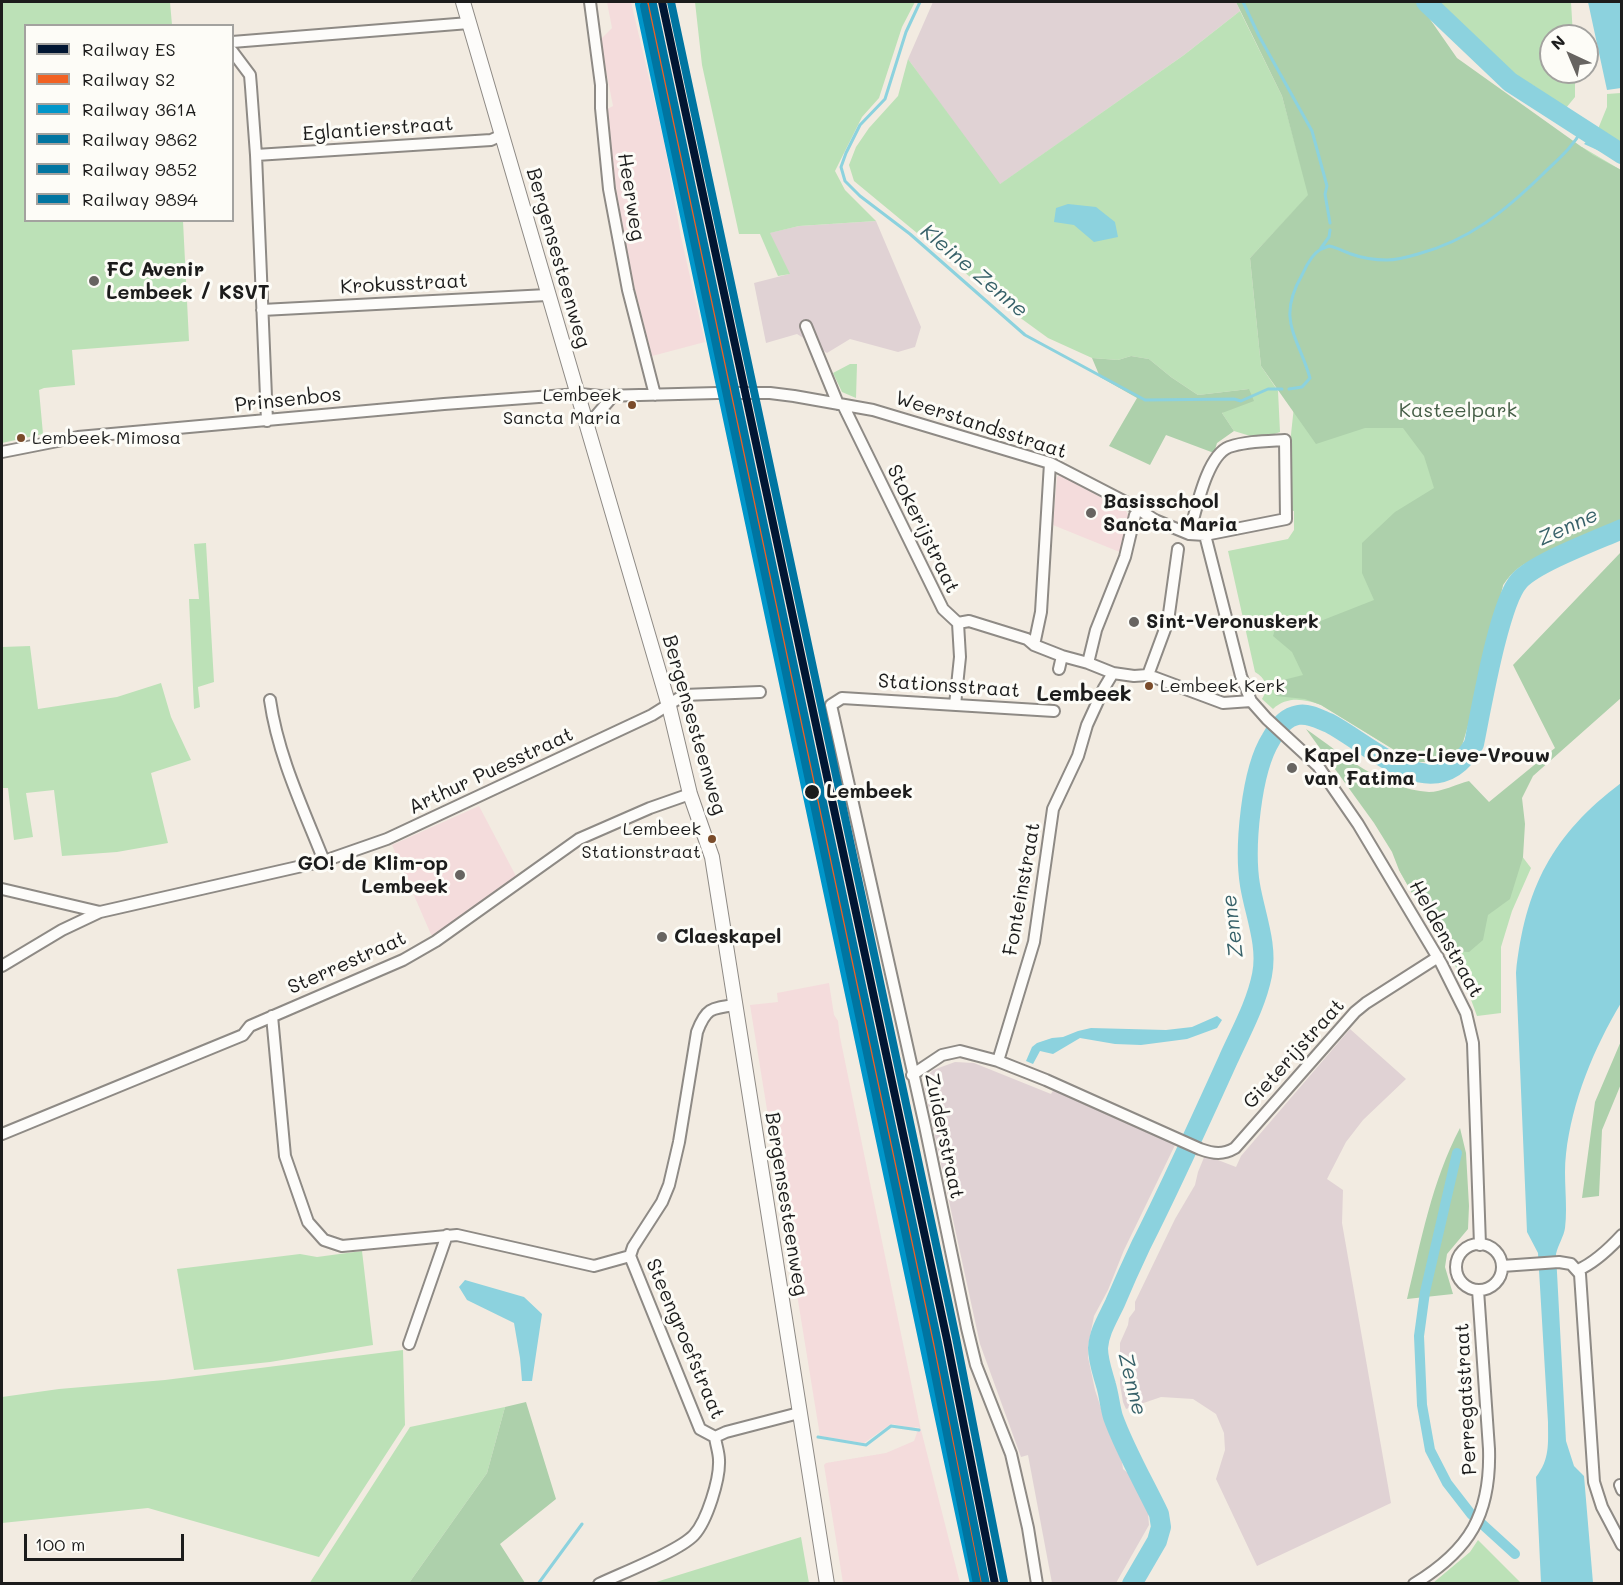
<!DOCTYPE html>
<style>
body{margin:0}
#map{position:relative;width:1623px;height:1585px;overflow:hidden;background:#f2ebe1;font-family:Mali,sans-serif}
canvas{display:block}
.frame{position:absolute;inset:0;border:3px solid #1c1c1c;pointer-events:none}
.legend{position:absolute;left:24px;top:24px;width:210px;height:198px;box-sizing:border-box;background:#fdfcf7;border:2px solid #a3a29f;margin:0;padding:8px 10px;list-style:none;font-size:18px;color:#1c1c1c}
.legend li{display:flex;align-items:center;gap:12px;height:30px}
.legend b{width:30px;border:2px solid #a3a29f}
.north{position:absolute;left:1539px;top:24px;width:60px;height:60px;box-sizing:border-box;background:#fdfcf7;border:2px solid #a3a29f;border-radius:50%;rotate:316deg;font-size:16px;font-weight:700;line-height:24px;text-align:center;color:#1c1c1c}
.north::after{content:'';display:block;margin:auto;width:21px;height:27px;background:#676461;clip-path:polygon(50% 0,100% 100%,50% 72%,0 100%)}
.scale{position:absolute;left:24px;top:1534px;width:160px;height:27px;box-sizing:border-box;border:3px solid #1c1c1c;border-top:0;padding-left:8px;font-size:18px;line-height:21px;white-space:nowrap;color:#1c1c1c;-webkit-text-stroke:4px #fdfcf7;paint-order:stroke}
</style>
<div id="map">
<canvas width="1623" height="1585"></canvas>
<div class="frame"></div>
<ul class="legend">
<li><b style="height:8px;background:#011633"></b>Railway ES</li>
<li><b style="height:8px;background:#f16122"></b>Railway S2</li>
<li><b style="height:8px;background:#0096ca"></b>Railway 361A</li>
<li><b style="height:8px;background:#0075a1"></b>Railway 9862</li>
<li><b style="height:8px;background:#0075a1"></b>Railway 9852</li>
<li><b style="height:8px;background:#0075a1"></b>Railway 9894</li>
</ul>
<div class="north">N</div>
<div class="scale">100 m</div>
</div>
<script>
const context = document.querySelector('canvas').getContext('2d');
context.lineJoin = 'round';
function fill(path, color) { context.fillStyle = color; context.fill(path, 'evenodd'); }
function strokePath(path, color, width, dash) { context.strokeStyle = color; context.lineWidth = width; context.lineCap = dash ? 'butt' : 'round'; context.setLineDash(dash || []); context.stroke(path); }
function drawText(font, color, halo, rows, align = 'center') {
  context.font = font + ' Mali,sans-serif'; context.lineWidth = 6; context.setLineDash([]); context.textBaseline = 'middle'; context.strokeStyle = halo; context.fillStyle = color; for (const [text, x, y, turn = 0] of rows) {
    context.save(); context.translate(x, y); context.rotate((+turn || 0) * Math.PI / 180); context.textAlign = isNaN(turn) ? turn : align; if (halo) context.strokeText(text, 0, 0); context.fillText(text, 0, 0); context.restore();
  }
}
fill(new Path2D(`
 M607 2H631L664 141 681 237 705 342 652 356 627 258 609 143 605 110 613 106 602 50V38L612 28Z
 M1060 475 1126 511 1128 515 1122 553 1053 525 1057 477Z
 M479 806 517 878 433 939 392 845Z
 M829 983 834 1015 838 1021 840 1037 920 1426 960 1583H843L824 1465 826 1463 886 1453 914 1441 919 1427 911 1428 893 1424 888 1426 864 1443 820 1436 750 1005 778 1002 777 993Z`), '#f4dcdc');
fill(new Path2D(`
 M933 2H1236L1240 11 1184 55 999 185 908 59Z
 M876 221 921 327 915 347 898 352 850 339 827 353 797 334 766 343 754 283 789 274 769 233 799 226Z
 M1350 1029 1406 1079 1363 1120 1346 1142 1327 1179 1343 1190 1342 1223 1391 1503 1257 1566 1216 1479 1225 1450 1224 1433 1216 1414 1193 1399 1161 1397 1126 1409 1123 1402 1120 1384V1343L1128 1325 1129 1318 1135 1310V1302L1175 1219 1195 1185 1198 1172 1205 1155 1236 1167 1241 1156Z
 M955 1062 974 1063 1051 1094 1054 1089 1176 1143 1124 1250 1108 1290 1094 1316 1088 1346V1357L1095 1390 1110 1435 1122 1462 1123 1469 1129 1474 1148 1513 1149 1525 1116 1583H1052L1028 1455 1021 1457 980 1344 924 1086 926 1077 933 1070Z`), '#e0d2d4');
fill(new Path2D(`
 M2 2H170L172 25 26 26V220L183 221 189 341 72 350 75 385 44 388 39 390 43 434 2 443Z
 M695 2H915L902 27 879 98 862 117 835 171 845 190 876 221 799 226 770 233 790 274 778 276 760 234H739L702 65Z
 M1434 2H1571L1573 36H1551V72H1575V97L1566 108 1534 86 1516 77Z
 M1240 11 1282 96 1309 195 1250 258 1261 366 1278 391 1280 432 1260 439 1234 431 1222 413 1249 389 1198 395 1171 377 1149 359 1131 356 1118 360 1092 358 1048 338 1015 314 854 181 849 165 856 147 869 128 898 96 908 59 1000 184 1184 55Z
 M1621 93V142L1598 129 1607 107V94Z
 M1582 147 1621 170 1619 520C1604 528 1589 537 1574 544 1545 558 1522 556 1503 585L1474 705 1460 752 1446 762H1414L1321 705C1304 699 1287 696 1273 709L1262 699C1269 688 1266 678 1255 672L1228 551 1288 539 1294 530V511L1288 510 1289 453 1298 369Z
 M850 364H857L856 398 842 392 833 373Z
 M206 543 214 682 198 687 200 707 194 709 189 599H199L194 544Z
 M30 646 38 709 117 697 161 683 171 717 191 760 151 773 168 843 117 852 62 856 54 790 26 793 33 837 14 840 8 788H2V647Z
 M1480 801 1531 868 1512 911 1501 947V1013L1477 1016C1469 993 1460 970 1445 951L1399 870Z
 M362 1251 373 1345 270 1362 194 1370 177 1269 300 1254 317 1257Z
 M403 1350 405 1425 319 1557 148 1508 2 1523V1397L59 1389 165 1380Z
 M505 1407 487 1473 409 1583 309 1584 410 1427Z
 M801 1537 809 1583H653Z
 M1478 1540 1521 1583H1433L1470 1552Z`), '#bce1b7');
fill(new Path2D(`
 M1236 2H1418L1457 58 1593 155 1621 170V523L1619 520C1604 528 1589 537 1574 544 1545 558 1522 556 1503 585L1474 705 1460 752 1446 762H1414L1321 705 1305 699 1276 696 1271 683 1303 675 1292 652 1273 636 1277 623 1318 622 1374 600 1362 573V543L1395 512 1434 488 1424 456 1403 428H1365L1316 444 1261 366 1250 258 1308 195 1282 96Z
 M1131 356 1149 359 1171 377 1198 395 1249 389 1254 401 1222 413 1234 431 1217 443 1214 453 1166 435 1150 465 1109 446 1137 398 1100 377 1092 358 1118 360Z
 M1621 552V698L1533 776 1522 798 1525 824 1523 857 1510 899 1488 915 1483 940 1469 952 1445 951 1399 870 1392 852 1374 823 1306 729C1342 754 1382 789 1429 792 1441 792 1457 784 1469 781L1489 802 1555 748 1513 665Z
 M1621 1041V1084L1602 1130 1599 1196 1582 1198 1595 1102Z
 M1460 1128 1466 1153 1469 1206 1468 1229 1447 1254 1445 1267 1453 1294 1407 1299C1421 1241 1432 1181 1460 1128Z
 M526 1402 556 1499 500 1544 525 1583H409L487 1473 505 1407Z`), '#add0ab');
fill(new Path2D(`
 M1588 2H1621V88L1607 90Z
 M1598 129 1621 142V164L1606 154 1584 144Z
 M1068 204 1096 207 1115 222 1118 237 1094 242 1074 225 1054 222 1056 208Z
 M1621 783V1003C1594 1048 1572 1101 1566 1154 1563 1178 1568 1204 1565 1228 1564 1236 1558 1245 1556 1254L1566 1441 1574 1466 1584 1476 1593 1583H1541L1536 1477C1550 1459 1548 1444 1548 1422L1538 1253 1527 1232 1516 973C1525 888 1552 835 1621 783Z
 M1217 1016 1222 1020 1217 1028 1187 1039 1141 1045 1115 1044 1080 1038 1053 1054 1040 1051 1033 1064 1026 1061 1032 1047 1037 1043 1052 1038 1063 1037 1078 1031 1091 1028 1166 1030 1192 1027Z
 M465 1280 524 1297 542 1314 532 1381H522L520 1358 514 1323 467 1300 459 1287Z`), '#8cd2de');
strokePath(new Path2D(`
 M920 2 906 32 885 99 860 125 846 153 841 167 845 181 860 196 910 234 1025 335 1145 400 1234 399 1241 401 1268 389H1282
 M1243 2 1259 36 1312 131 1327 186 1325 194 1330 223
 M1321 248 1329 237 1330 230
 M1289 389 1302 387 1310 378C1298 336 1276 320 1302 275 1306 266 1312 254 1321 249 1322 249 1329 246 1329 246 1336 247 1345 252 1351 254 1362 258 1374 260 1387 260 1397 260 1408 257 1418 254 1470 240 1505 211 1543 174 1557 160 1572 148 1582 130
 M818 1437 866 1445 891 1426 919 1430
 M538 1584 582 1524`), '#8cd2de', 3);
strokePath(new Path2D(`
 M1457 1153 1425 1292 1419 1336 1422 1405 1430 1450 1447 1483 1471 1514 1515 1554`), '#8cd2de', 10);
strokePath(new Path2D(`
 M1426 2 1510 82 1622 154
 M1132 1584 1157 1541 1161 1527 1159 1514C1144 1483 1124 1448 1113 1417 1110 1407 1109 1395 1106 1385 1103 1374 1098 1361 1098 1348 1099 1332 1108 1318 1115 1303 1123 1284 1132 1264 1141 1245 1172 1184 1200 1122 1228 1060 1240 1033 1256 1005 1262 975 1268 945 1255 915 1250 885 1244 848 1251 771 1271 739 1277 728 1286 717 1298 715 1309 713 1319 719 1329 723 1374 747 1435 811 1474 744 1481 710 1499 603 1519 581 1535 563 1597 540 1622 529`), '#8cd2de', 20);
const minor = new Path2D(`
 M590 2 601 85V108L609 189 628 290 655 395
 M232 42 469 23
 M232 51 250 75 251 87 256 155 267 421
 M256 155 491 140 502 135
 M262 310 547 295
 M806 326 838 404
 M843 405 943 609 958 623 960 657 955 705
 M588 425 613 396
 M2 452 78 437 444 404 579 394 601 396 717 393H770L794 396 873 410 1050 463 1135 507 1155 520 1189 534 1205 535 1286 519 1285 440C1267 441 1246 441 1229 447 1206 456 1196 512 1189 534
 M1205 535 1241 676 1251 701 1267 719 1318 766 1358 824 1441 963 1466 1013 1473 1043 1480 1245
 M958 623 969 621 1027 639 1034 645 1062 656 1088 663 1113 673 1134 676 1148 675 1223 703 1251 701
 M1034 645 1041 612 1050 463
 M1088 663 1096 630 1125 557 1135 515
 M1059 669 1062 656
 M1148 675 1168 621 1178 549
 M270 700C278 756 303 808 324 861
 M2 889 100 912
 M2 966 62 930 100 912 324 861 387 839 652 715 684 695 760 692
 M272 1016 285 1156 308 1222 324 1240 342 1246 457 1235 594 1266 630 1256
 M998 1061 1034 942 1053 809 1078 756 1087 725 1104 688 1113 673
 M912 1075 942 1055 960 1051 998 1061 1046 1080 1200 1149C1214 1154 1223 1155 1235 1148L1355 1012 1366 1003 1438 957
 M2 1134 243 1035 250 1026 403 960 436 941 579 839 650 808 690 794
 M1456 1267a23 23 0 1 1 46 0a23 23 0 1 1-46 0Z
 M1502 1266 1559 1262 1571 1264 1580 1274 1594 1482 1602 1507 1622 1545
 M1578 1270C1594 1263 1610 1248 1622 1235
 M409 1344 447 1235
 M715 1437 700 1429 630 1256 633 1247 662 1202 669 1185 679 1142 697 1032C706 1008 711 1008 736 1005
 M715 1437 726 1432 799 1413
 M1620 1485 1622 1490
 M599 1584C622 1573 679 1551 694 1535 707 1521 720 1479 719 1460 719 1453 716 1445 715 1437
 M1037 1584 1028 1528 1011 1454 976 1365 967 1328 925 1126 831 705 842 698 1054 711
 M1414 1584C1470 1550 1491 1514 1489 1449L1478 1290`);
const major = new Path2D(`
 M463 2 669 706 690 794 712 857 827 1584`);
strokePath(minor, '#8e8a85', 14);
strokePath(major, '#8e8a85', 16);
strokePath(minor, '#fdfcfa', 10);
strokePath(major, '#fdfcfa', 14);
strokePath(new Path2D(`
 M662 2 947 1340 995 1584`), '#011633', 8);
strokePath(new Path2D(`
 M648 2 983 1584`), '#f16122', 8);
strokePath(new Path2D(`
 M639 4 974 1584`), '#0096ca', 8);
strokePath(new Path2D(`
 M653 4 938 1342 986 1584`), '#0075a1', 8);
strokePath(new Path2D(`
 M671 2 956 1338 1004 1582`), '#0075a1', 8);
strokePath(new Path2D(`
 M644 6 929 1344 977 1584`), '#0075a1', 8);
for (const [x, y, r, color] of [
 [94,281,6,"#676461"],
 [632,405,5,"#7a4b2a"],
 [21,438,5,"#7a4b2a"],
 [1091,513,6,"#676461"],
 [1134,622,6,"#676461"],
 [1149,686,5,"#7a4b2a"],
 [1292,768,6,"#676461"],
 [812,792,8,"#1c1c1c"],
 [712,839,5,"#7a4b2a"],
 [460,875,6,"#676461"],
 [662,937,6,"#676461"]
]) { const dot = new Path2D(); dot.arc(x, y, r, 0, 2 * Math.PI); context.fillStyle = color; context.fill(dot); strokePath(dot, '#fdfcf7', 2); }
drawText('18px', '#1c1c1c', '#fdfcf7', [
 ["Lembeek",621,395],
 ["Sancta Maria",621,418],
 ["Lembeek Mimosa",32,438,"left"],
 ["Lembeek Kerk",1160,686,"left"],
 ["Lembeek",701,829],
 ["Stationstraat",701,852]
], 'right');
drawText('20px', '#1c1c1c', '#fdfcf7', [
 ["Eglantierstraat",378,129,-4],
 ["Heerweg",631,197,81],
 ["Bergensesteenweg",558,258,74],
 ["Krokusstraat",404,284,-3],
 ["Prinsenbos",288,400,-6],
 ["Weerstandsstraat",981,425,18],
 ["Stokerijstraat",923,529,64],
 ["Stationsstraat",949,686,4],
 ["Bergensesteenweg",694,725,74],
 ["Arthur Puesstraat",491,771,-25],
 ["Fonteinstraat",1022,889,-80],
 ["Heldenstraat",1446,939,61],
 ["Sterrestraat",347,963,-24],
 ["Gieterijstraat",1294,1054,-48],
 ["Zuiderstraat",944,1136,78],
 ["Bergensesteenweg",786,1204,81],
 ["Steengroefstraat",685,1339,67],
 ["Perregatstraat",1466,1399,-93]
]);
drawText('bold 20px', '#1c1c1c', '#fdfcf7', [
 ["FC Avenir",106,270],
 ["Lembeek / KSVT",106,293],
 ["Basisschool",1103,502],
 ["Sancta Maria",1103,525],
 ["Sint-Veronuskerk",1146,622],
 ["Kapel Onze-Lieve-Vrouw",1304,756],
 ["van Fatima",1304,779],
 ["GO! de Klim-op",448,864,"right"],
 ["Lembeek",448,887,"right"],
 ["Claeskapel",674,937]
], 'left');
drawText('20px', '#455e46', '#fdfcf7', [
 ["Kasteelpark",1458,411]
]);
drawText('bold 20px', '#1c1c1c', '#fdfcf7', [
 ["Lembeek",826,792]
], 'left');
drawText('italic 21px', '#376169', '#fdfcf7', [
 ["Kleine Zenne",974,271,40],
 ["Zenne",1568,527,-25],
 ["Zenne",1233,926,-97],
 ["Zenne",1132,1384,76]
]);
drawText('bold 22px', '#1c1c1c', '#fdfcf7', [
 ["Lembeek",1084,694]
]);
</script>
